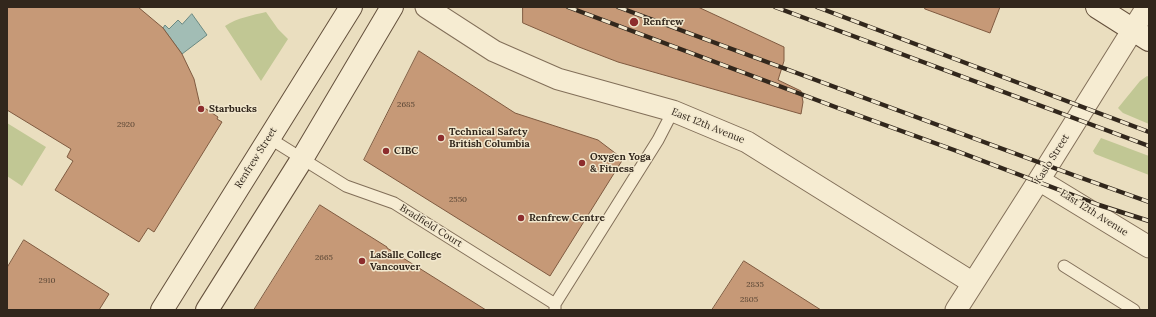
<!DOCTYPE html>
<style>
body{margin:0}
#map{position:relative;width:1156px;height:317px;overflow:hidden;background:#eadebf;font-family:Lora,serif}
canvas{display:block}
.frame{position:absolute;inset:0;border:8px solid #32271c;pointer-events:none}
</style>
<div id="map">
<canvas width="1156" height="317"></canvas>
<div class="frame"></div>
</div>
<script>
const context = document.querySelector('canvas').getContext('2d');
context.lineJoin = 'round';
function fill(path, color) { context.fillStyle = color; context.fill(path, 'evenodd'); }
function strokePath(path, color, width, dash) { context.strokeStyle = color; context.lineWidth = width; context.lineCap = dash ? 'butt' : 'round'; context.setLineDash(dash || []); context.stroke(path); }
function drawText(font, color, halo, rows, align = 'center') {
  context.font = font + ' Lora,serif'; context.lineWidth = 3; context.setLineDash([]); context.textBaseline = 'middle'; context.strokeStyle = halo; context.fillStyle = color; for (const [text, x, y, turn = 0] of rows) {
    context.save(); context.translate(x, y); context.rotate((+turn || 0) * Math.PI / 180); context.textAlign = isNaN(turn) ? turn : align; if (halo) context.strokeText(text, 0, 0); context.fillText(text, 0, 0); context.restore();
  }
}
fill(new Path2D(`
 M266 12 278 29 288 39 261 81 225 26C237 18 253 15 266 12Z
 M1147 76 1149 77V124L1123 113 1118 108 1140 81Z
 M7 123 46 147 22 186 7 176Z
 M1101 138 1149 156V175L1095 154 1093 151Z`), '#c1c794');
const water = new Path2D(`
 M192 14 207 35 182 54 163 28 165 25 169 29 178 20 182 24Z`);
fill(water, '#a2bdb5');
strokePath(water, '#6a8982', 1);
const building = new Path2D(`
 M7 7H138L163 28 182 54 194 79 200 105 218 117 217 119 222 122 154 232 148 228 139 242 55 190 73 161 67 157 71 149 7 110Z
 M523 7H698L784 47V61L778 80 801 91 803 102 801 114 618 62 579 47 523 23Z
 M925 7H1000L990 33 925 9Z
 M419 51 515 113 598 140 623 159 550 276 364 160Z
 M320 205 387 247V248L486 310H254Z
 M24 240 109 294 99 310H7V268Z
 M744 261 821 310H712Z`);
fill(building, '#c69977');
strokePath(building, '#7f5a40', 1);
const lane = new Path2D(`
 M269 138 346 186 394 203 555 304
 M1064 266 1134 310
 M555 310V304L658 140 673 111`);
const street = new Path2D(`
 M426 7 494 51 558 79 673 111 747 142 973 283
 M1039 180 1149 247
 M956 310 1039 180 1147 7`);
const secondary = new Path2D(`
 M1097 7 1149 40
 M162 310 351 7
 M207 310 302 159 392 7`);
strokePath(lane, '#826f59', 13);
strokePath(street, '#826f59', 23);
strokePath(secondary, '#64503c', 24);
strokePath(lane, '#f6ecd2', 11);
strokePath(street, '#f6ecd2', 21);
strokePath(secondary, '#f6ecd2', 22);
const rail = new Path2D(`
 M568 7 838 108 954 150 1099 205 1149 221
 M618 7 1076 176 1149 202
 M775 7 1149 146
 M817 7 1149 132`);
strokePath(rail, '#32271c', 4.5);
strokePath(rail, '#f2e8ce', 3, [9]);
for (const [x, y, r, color] of [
 [634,22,5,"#8d2d2d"],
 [201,109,4,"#8d2d2d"],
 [441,138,4,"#8d2d2d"],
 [386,151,4,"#8d2d2d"],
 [582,163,4,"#8d2d2d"],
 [521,218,4,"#8d2d2d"],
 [362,261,4,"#8d2d2d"]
]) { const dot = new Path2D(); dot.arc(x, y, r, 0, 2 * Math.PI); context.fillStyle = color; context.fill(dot); strokePath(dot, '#f2e8ce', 1.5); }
drawText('8px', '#574433', null, [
 ["2685",406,105],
 ["2920",126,125],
 ["2550",458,200],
 ["2665",324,258],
 ["2910",47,281],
 ["2835",755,285],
 ["2805",749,300]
]);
drawText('bold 10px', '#32271c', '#f2e8ce', [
 ["Renfrew",643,22],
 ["Starbucks",209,109],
 ["Technical Safety",449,132],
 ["British Columbia",449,144],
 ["CIBC",394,151],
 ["Oxygen Yoga",590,157],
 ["& Fitness",590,169],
 ["Renfrew Centre",529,218],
 ["LaSalle College",370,255],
 ["Vancouver",370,267]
], 'left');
drawText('10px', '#32271c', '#f2e8ce', [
 ["East 12th Avenue",708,126,22],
 ["Renfrew Street",256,158,-58],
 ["Kaslo Street",1052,159,-58],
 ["East 12th Avenue",1094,213,32],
 ["Bradfield Court",431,226,32]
]);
</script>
